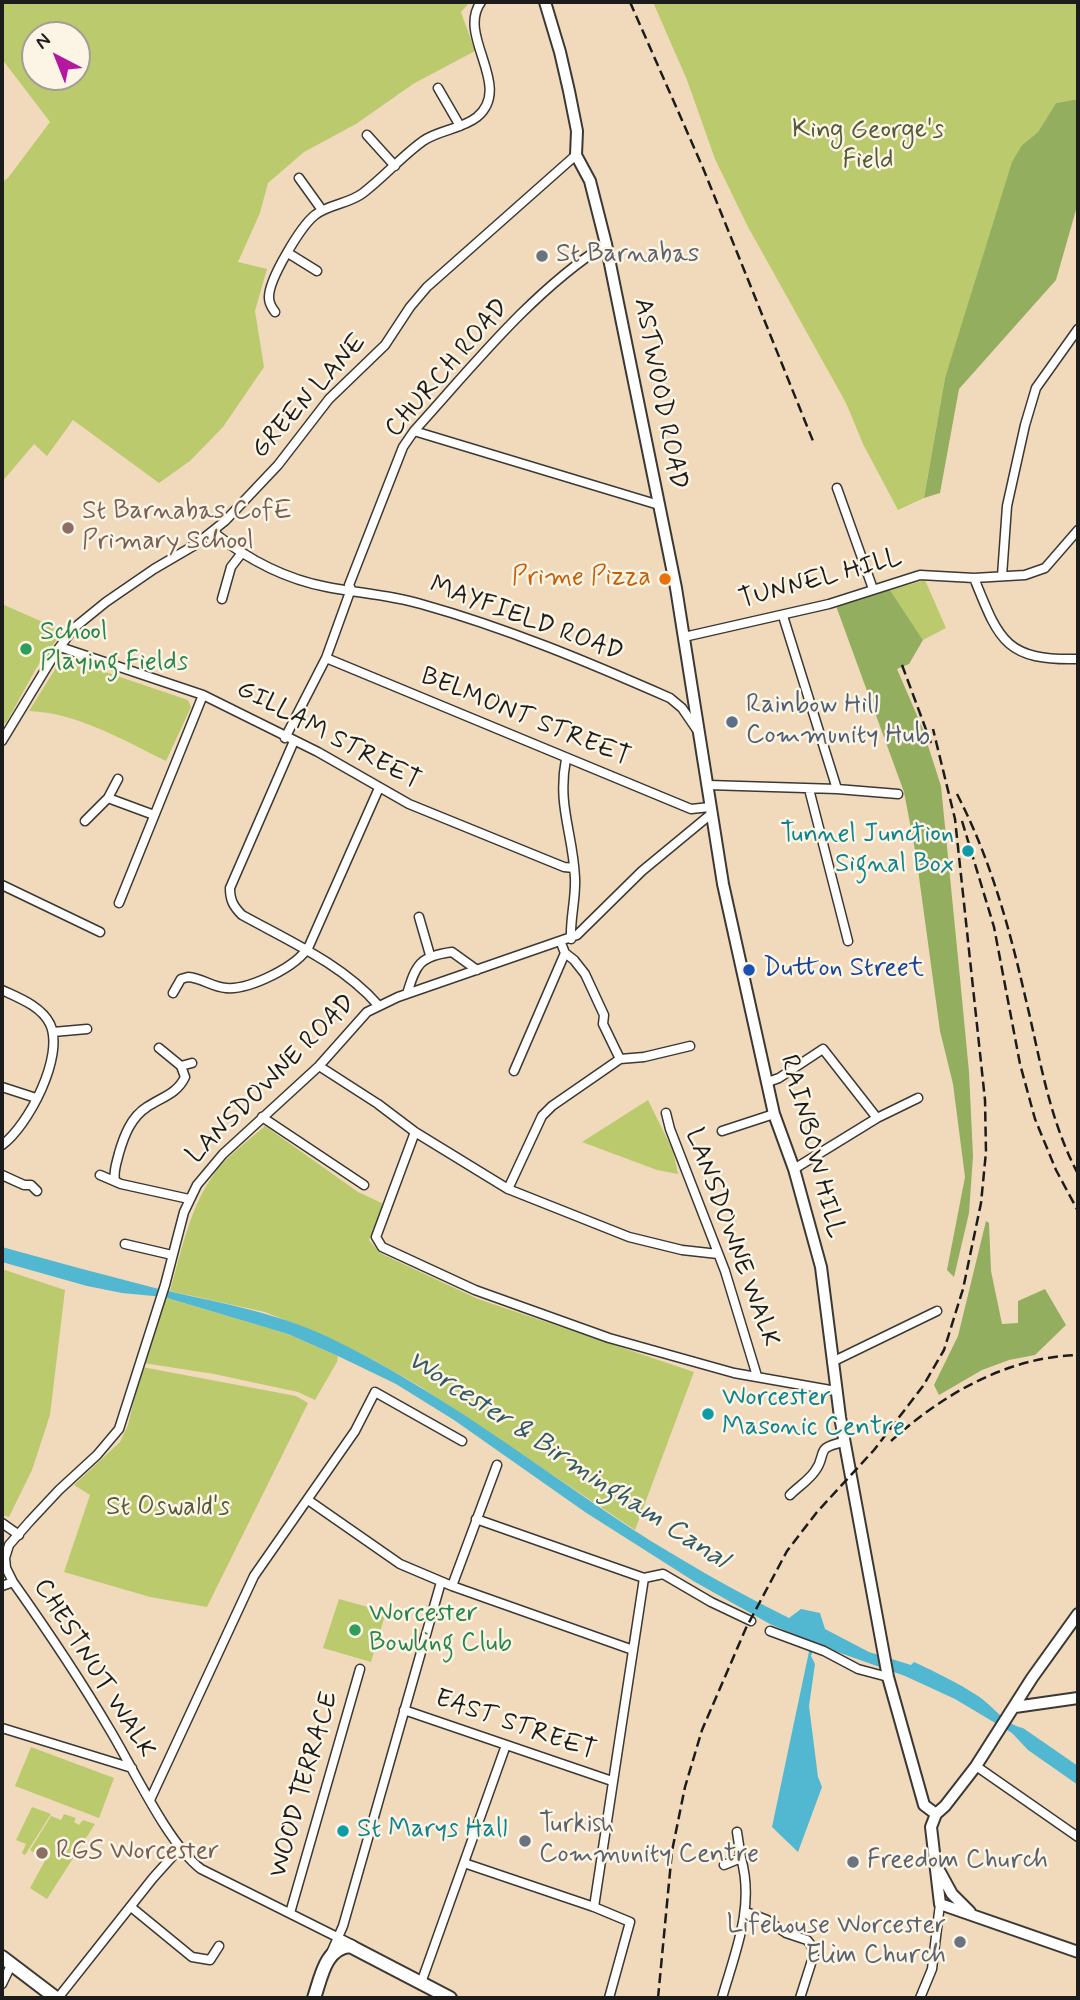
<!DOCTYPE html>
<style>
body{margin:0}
#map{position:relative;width:1080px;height:2000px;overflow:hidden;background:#f1dabb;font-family:Mynerve,sans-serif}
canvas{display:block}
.frame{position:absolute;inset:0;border:4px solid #1c1c1c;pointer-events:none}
.north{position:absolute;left:21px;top:21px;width:70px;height:70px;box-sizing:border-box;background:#fcf5e5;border:2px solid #a29e95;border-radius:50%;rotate:318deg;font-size:19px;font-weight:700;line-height:28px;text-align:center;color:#1c1c1c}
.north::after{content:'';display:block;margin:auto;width:24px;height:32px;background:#b5179e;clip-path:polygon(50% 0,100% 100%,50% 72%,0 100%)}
</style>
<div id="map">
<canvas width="1080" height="2000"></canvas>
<div class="frame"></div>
<div class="north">N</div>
</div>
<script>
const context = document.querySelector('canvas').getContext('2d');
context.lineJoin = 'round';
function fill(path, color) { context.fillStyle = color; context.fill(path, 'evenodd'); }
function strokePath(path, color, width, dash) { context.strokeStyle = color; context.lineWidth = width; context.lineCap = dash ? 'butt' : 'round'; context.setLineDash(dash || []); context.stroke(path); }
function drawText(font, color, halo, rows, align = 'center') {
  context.font = font + ' Mynerve,sans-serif'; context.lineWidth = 5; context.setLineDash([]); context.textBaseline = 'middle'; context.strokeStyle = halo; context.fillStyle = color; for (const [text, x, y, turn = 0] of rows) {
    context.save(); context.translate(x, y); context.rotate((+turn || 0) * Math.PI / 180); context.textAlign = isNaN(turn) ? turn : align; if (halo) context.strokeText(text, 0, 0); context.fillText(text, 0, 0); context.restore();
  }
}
fill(new Path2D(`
 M2 2H470L461 12 475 51 413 84 356 124 304 152 268 183 260 213 238 262 267 269 255 311 264 367 223 427 190 461 159 483 73 420 47 456 34 444 2 482V182L8 178 50 122 2 59ZM35 35H77V77H35Z
 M653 2H1078V99L1056 103 1038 132 1022 145 945 378 924 498 898 510 863 444 846 403 747 225 715 159 687 80Z
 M925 580 946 628 923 640 890 590Z
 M2 604 63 631 37 667 6 723 2 722Z
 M70 660 188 700 191 707 166 761C123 740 78 713 29 711L59 663Z
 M648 1100 673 1151 678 1174 657 1170 582 1142Z
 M265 1126 358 1192 384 1204 369 1240 380 1253 478 1299 694 1372 635 1530 421 1387 379 1363 325 1336 265 1312 170 1291C182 1249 190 1205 217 1170 230 1154 249 1140 265 1126Z
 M2 1269 65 1290 50 1415 32 1470 9 1517 2 1515Z
 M164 1297 288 1334 338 1356 337 1362 315 1400 298 1392 214 1374 143 1363Z
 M142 1367 296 1396 308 1403 207 1607 150 1597 64 1572 90 1495 74 1485 120 1442 128 1425Z
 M339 1599 386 1612 371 1662 323 1648Z
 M31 1747 114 1778 99 1818 15 1786Z
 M32 1807 51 1814 25 1855 22 1853 26 1844 16 1840Z
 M64 1814 76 1818 74 1822 79 1825 83 1820 95 1824 47 1899 30 1888 46 1859 30 1850 51 1816 61 1820Z`), '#bbca6d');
fill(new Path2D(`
 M1078 99V203L1056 280 959 389 940 493 924 498 945 378 1012 162 1022 145 1038 132 1056 103Z
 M890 590 923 640 909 664 897 669 922 727 941 786 960 978 969 1072 973 1156 969 1213 954 1277 947 1270 965 1177 953 1084 940 1031 916 855 904 792 836 606Z
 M986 1221 989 1223 991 1271 1002 1324 1018 1323V1301L1045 1289 1066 1325 1035 1355 1009 1360 982 1370 939 1395 934 1385 958 1336Z`), '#94ae60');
fill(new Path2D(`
 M2 1247C53 1261 104 1275 155 1288 214 1302 273 1311 328 1337 437 1389 532 1463 632 1529 682 1561 735 1591 789 1618L801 1609 820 1613 825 1629 869 1652 911 1665 914 1662C936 1672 958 1683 978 1696 993 1706 1006 1725 1023 1728L1078 1766V1785L1028 1750 1012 1733 955 1699 905 1676 815 1644 811 1656 815 1664 809 1706 818 1777 822 1787 798 1852 772 1827 811 1642 770 1624 695 1582 585 1512 454 1420 396 1384 338 1356 288 1334 164 1297 122 1293 87 1286 2 1262Z`), '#52b7d0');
const street = new Path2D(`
 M438 88 460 126
 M367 135 395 166
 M299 178 322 210
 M288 253 317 271
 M275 312C272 308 269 304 269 298 268 280 301 226 315 215 329 204 349 204 363 193 384 177 402 156 423 141 439 130 462 129 477 117 514 86 456 36 481 2
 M414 431 659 505
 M837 488 873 589
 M213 532C247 559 284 579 327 587 358 593 390 595 421 604 507 628 588 662 670 698L682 708 697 730
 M1002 576 1007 506 1025 425 1036 388 1078 329
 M974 578C999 640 1005 661 1078 659
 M222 599 231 567 241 554
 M783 616 837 789
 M684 637 829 604 920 575 974 578 1025 575 1045 568 1078 530
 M60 647 203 695 318 752 409 804 564 867 574 868
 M326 658 691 809 710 807
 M285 738 326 658 351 589 349 585 403 447 414 431C473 366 531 292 606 244
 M2 741 56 652 74 628 106 602 154 569 195 545 225 521 278 465 329 399 385 345 410 307 427 287 576 155
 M294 741 230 888C230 900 233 906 242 915 289 941 342 964 378 1005
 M566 759C557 806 573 833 575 878 576 899 570 918 571 939
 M708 785 837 789 898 794
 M809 789 848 941
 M108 798 154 815
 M85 821 108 798 118 779
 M2 885 100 932
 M119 903 203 695
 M419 917 430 955
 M561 943 565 953 574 960 585 974 604 1015 603 1024 620 1059
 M2 990C19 998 41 1006 50 1024 65 1056 28 1126 2 1145
 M173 993 181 979 188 977C202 978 212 987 226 988 249 990 297 967 309 946L379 788
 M407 994C416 964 420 956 452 952L477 970
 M53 1032 87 1029
 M181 1066 192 1063
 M319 1066 378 1104 415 1132 508 1189 629 1237 682 1250 718 1254
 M514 1071 565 953
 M768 1082 779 1078 823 1049 877 1118
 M2 1087 36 1098
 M666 1113 670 1129 725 1271 757 1376
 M262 1117 364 1185
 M722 1131 774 1114
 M415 1132 376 1237 382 1247 475 1290 609 1338 734 1373 836 1391
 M794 1169 877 1118 918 1098
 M2 1175 24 1185H31L37 1191
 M100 1175 121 1184 189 1199
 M115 1180C113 1171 117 1162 119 1153 124 1136 131 1117 147 1107 162 1097 177 1094 185 1077L181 1066 159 1048
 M508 1189 542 1116 552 1106 620 1059 644 1057 690 1046
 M125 1244 172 1255
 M832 1362 937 1311
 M790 1495C798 1487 809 1480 815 1471 828 1454 813 1448 844 1442
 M308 1500 400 1564 452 1586 633 1650
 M476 1519 644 1578
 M2 1523 19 1535
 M5 1558 6 1568 13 1582C47 1630 80 1679 110 1730 133 1768 168 1844 201 1869L353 1945
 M2 1560 5 1558 9 1545 30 1521 59 1490 97 1455 119 1429 165 1285 184 1212 197 1185 223 1154 319 1066 367 1012 398 997 577 935 642 871 711 814
 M644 1578 663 1574 711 1602 751 1621
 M2 1586 13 1582
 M452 1586 497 1465
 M770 1631 824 1651 858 1669 888 1677
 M404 1710 612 1781
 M2 1728 132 1768
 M976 1766 1078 1837
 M150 1800 254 1576 355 1431 375 1392 462 1441
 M737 1832 741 1858
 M464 1863 594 1907 630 1922 609 1998
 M131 1907 192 1957 210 1960 219 1946
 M594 1907 644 1578
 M746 1912 767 1920 786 1933 807 1940 811 1945 814 1954 800 1998
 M290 1913 360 1669
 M331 1953 343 1926 441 1582
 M421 1983 506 1745
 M2 1984 12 1963
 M58 1998 153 1878 180 1848
 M722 1998C735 1952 755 1907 741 1858L724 1865
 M920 1998 932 1969 940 1904`);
const secondary = new Path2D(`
 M545 2 560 52 569 91 577 131 576 155 590 181 606 244 676 588 723 884 774 1114 794 1169 821 1267 840 1417 888 1677 924 1805 936 1814
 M1078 1614 1032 1678 976 1766 945 1806 936 1814 931 1827 940 1904 1078 1952
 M1015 1707 1078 1698
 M940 1872 952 1894 970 1912`);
const primary = new Path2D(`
 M2 1957 56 1998
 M314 1998C321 1978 325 1948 350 1946L450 1998`);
strokePath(street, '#3c3834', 11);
strokePath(secondary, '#3c3834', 14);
strokePath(primary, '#3c3834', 16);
strokePath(street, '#fff', 8);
strokePath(secondary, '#fff', 10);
strokePath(primary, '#fff', 12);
strokePath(new Path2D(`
 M630 2 703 168 813 441
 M902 665 931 743
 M957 794C990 858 1009 926 1025 996 1040 1057 1048 1117 1078 1174
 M962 821 994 927 1020 1064 1035 1119 1056 1170 1078 1211
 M891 1441C943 1394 1007 1357 1078 1355
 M658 1998 672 1851 685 1787 702 1730 746 1628 787 1551 817 1512 874 1450 923 1386 944 1350 963 1289 981 1203 986 1152 985 1100 955 819 933 729`), '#1c1c1c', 2.5, [10, 5]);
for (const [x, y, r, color] of [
 [542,256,7,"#6b7280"],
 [68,528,7,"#8d6e63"],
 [665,579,7,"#e8710a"],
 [26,649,7,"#2e9e5b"],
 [732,722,7,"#5c6f8a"],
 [968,851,7,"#0f9aa8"],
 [749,970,7,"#1a4fb4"],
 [708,1414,7,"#0f9aa8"],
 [355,1630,7,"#2e9e5b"],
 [343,1831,7,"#0f9aa8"],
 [525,1841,7,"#6b7280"],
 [42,1853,7,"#8d6e63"],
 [853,1862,7,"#6b7280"],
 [960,1942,7,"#6b7280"]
]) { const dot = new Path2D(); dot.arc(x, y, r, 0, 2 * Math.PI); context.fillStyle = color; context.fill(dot); strokePath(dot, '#fcf5e5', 2.5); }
drawText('26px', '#545938', '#fcf5e5', [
 ["King George's",868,132],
 ["Field",868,162],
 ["St Oswald's",168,1509]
]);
drawText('26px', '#5b616d', '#fcf5e5', [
 ["St Barnabas",556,256],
 ["Turkish",539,1826],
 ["Community Centre",539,1856],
 ["Freedom Church",867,1862],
 ["Lifehouse Worcester",946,1927,"right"],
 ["Elim Church",946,1957,"right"]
], 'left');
drawText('26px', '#1c1c1c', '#fcf5e5', [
 ["CHURCH ROAD",448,369,-49],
 ["ASTWOOD ROAD",659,394,79],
 ["GREEN LANE",310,397,-48],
 ["TUNNEL HILL",821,580,-15],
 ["MAYFIELD ROAD",526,620,20],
 ["BELMONT STREET",525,718,22],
 ["GILLAM STREET",328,736,28],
 ["LANSDOWNE ROAD",272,1080,-45],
 ["RAINBOW HILL",811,1147,75],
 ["LANSDOWNE WALK",731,1238,70],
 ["CHESTNUT WALK",93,1669,58],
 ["EAST STREET",515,1726,19],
 ["WOOD TERRACE",305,1785,-74]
]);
drawText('26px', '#785e54', '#fcf5e5', [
 ["St Barnabas CofE",82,513],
 ["Primary School",82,543],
 ["RGS Worcester",56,1853]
], 'left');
drawText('26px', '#c56008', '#fcf5e5', [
 ["Prime Pizza",651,579]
], 'right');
drawText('26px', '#27864d', '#fcf5e5', [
 ["School",40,634],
 ["Playing Fields",40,664],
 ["Worcester",369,1615],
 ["Bowling Club",369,1645]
], 'left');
drawText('26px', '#4e5e75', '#fcf5e5', [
 ["Rainbow Hill",746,707],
 ["Community Hub",746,737]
], 'left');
drawText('26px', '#0d838f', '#fcf5e5', [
 ["Tunnel Junction",954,836,"right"],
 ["Signal Box",954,866,"right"],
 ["Worcester",722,1399],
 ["Masonic Centre",722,1429],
 ["St Marys Hall",357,1831]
], 'left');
drawText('26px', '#164399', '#fcf5e5', [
 ["Dutton Street",763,970]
], 'left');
drawText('italic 28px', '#325a64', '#fcf5e5', [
 ["Worcester & Birmingham Canal",567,1461,33]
]);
</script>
